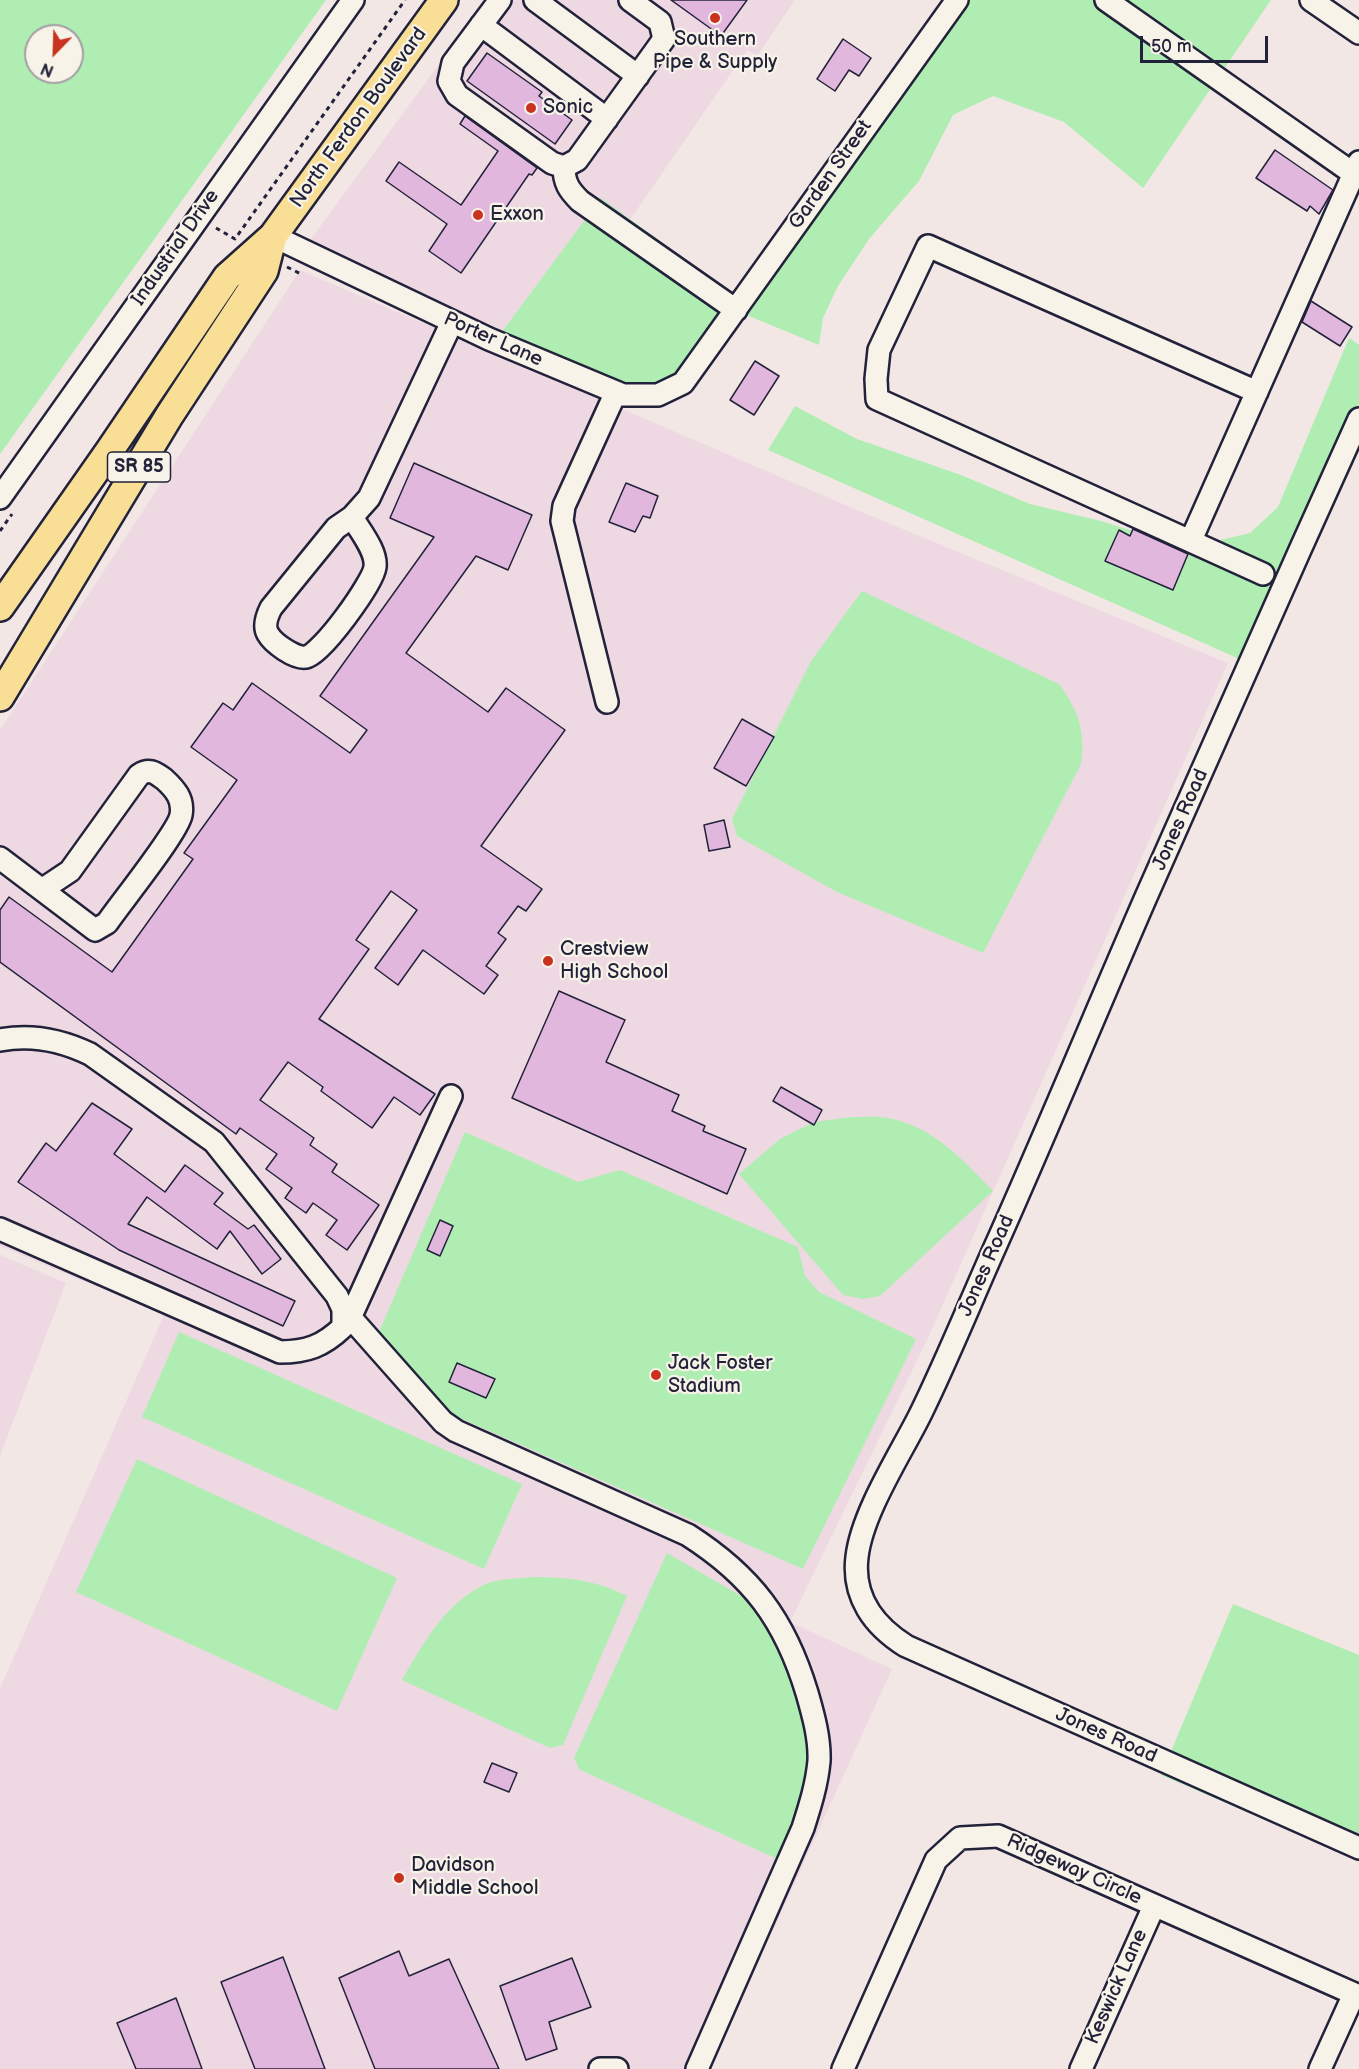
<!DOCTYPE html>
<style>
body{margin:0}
#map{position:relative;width:1359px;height:2069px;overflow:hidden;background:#f3e7e6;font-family:"Balsamiq Sans",sans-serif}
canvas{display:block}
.north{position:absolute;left:24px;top:24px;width:60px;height:60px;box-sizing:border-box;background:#f7f3e8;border:2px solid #a29fa3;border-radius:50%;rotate:203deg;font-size:16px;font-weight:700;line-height:24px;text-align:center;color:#22223b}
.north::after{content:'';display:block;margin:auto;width:21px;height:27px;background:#c8321e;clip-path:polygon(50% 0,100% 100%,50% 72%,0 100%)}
.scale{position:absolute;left:1140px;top:36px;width:128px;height:27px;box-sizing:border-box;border:3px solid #22223b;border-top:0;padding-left:8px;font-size:18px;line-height:21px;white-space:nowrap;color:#22223b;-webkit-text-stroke:4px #f7f3e8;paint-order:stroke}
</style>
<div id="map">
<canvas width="1359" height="2069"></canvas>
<div class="north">N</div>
<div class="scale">50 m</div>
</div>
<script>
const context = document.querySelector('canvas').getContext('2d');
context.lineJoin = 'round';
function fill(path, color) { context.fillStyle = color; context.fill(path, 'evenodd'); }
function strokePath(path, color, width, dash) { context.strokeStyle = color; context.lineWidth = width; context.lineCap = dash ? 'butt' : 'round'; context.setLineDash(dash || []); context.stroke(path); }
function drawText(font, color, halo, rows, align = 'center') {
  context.font = font + ' "Balsamiq Sans",sans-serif'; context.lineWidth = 4.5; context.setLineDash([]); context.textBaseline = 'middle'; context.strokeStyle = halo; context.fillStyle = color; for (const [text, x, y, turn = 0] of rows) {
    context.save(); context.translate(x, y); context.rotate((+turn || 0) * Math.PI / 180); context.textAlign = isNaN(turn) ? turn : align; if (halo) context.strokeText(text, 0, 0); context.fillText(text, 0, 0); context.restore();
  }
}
fill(new Path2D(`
 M486 0H795L757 56 747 50 630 220 601 199 501 333 308 243Z
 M300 270 864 513 1228 663 928 1338 790 1622 892 1669 710 2069H0V1688L164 1315 0 1246V730Z
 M0 1255 66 1283 0 1456Z`), '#eed9e3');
fill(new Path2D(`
 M0 0H326L0 454ZM36 36H72V72H36Z
 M967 0H1271L1143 188 1064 122 993 96 953 115 919 181 869 239 838 286 823 318 819 345 744 314Z
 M601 198 736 296 678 375 657 385H626L501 333Z
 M1349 338 1359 345V433L1253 665 768 450 795 406 857 439 961 475 1030 504 1101 521 1187 548 1250 533 1278 507Z
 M862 591 1059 684C1078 709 1086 733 1081 764L983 953 837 892 737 836 732 819 811 661Z
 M851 1117C863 1117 876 1116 888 1118 933 1126 963 1160 993 1191L880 1296 863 1299 843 1295 739 1174 780 1139 814 1122Z
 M465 1132 578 1182 620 1170 798 1247 805 1276 819 1292 916 1339 803 1569 444 1411 379 1332Z
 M179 1332 522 1484 484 1569 142 1417Z
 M137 1459 397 1578 337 1711 76 1592Z
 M667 1553 755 1604 785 1641 817 1758 782 1861 580 1770 574 1758Z
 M532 1577C567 1577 596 1580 627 1596L563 1745 550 1748 402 1680C424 1642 445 1603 486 1584 499 1578 519 1579 532 1577Z
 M1233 1604 1359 1655V1860L1161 1775Z`), '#b0edb3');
const building = new Path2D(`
 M671 0H747L721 36Z
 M843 39 871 58 859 76 849 70 835 91 817 79Z
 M487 53 542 92 539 96 572 120 555 144 467 81Z
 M465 116 537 168 532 175 529 174 461 273 429 251 447 224 386 181 399 162 461 205 498 151 460 124Z
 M1275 150 1333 190 1319 214 1310 206 1307 211 1256 178Z
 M1311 301 1352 327 1340 346 1302 322Z
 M755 361 779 376 754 415 730 400Z
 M414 463 532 515 508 570 476 556 406 653 488 712 506 688 565 730 481 846 542 889 526 911 518 906 498 933 506 939 486 966 498 975 484 994 423 950 398 985 375 968 417 910 391 891 356 940 369 949 319 1019 435 1094 420 1115 394 1097 372 1128 321 1091 323 1087 288 1062 260 1100 314 1138 310 1145 337 1164 332 1172 379 1205 347 1250 326 1235 337 1220 313 1203 306 1213 285 1198 292 1188 266 1169 277 1154 240 1128 236 1134 0 962V910L9 897 112 972 193 859 184 853 237 780 191 747 223 703 233 710 252 683 350 753 367 730 320 696 434 537 390 518Z
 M626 483 658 496 650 518 643 516 635 532 609 522Z
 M1133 529 1188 554 1173 590 1105 561 1119 530 1130 536Z
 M742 719 774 737 746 786 714 768Z
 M724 820 730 847 709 851 704 825Z
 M559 991 625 1020 606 1062 679 1095 672 1111 705 1126 703 1131 746 1149 727 1194 512 1098Z
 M781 1087 822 1110 814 1125 773 1101Z
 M92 1103 132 1129 114 1154 165 1192 185 1165 223 1193 214 1204 248 1229 254 1225 281 1259 262 1274 230 1231 217 1249 147 1197 128 1224 295 1301 283 1326 119 1250 18 1182 46 1143 56 1151Z
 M440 1220 453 1226 440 1256 427 1250Z
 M457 1363 495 1379 486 1398 449 1382Z
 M492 1763 517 1773 509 1792 484 1782Z
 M399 1951 409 1976 449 1959 499 2069H375L339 1978Z
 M283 1957 325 2069H255L221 1982Z
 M572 1958 591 2007 549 2022 557 2049 526 2060 500 1986Z
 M176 1998 202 2069H136L117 2023Z`);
fill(building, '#e2b7dd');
strokePath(building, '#22223b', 1.5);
const minor = new Path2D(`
 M500 0 453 63 449 81 457 95 552 163 564 167 577 160 664 39 660 22 630 0
 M535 0 638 76
 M1106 0 1354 174
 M1311 0 1359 33
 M481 25 607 119
 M564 167C564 183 569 190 580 201L736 310
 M273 236 489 339 623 395H658L683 383 957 0
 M1257 392 928 246 879 350 876 379 877 399 1263 574
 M1359 419C1287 578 1216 738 1146 897 1095 1014 1047 1131 995 1247 970 1303 947 1360 920 1415 900 1455 862 1513 857 1557 852 1597 874 1626 906 1646L1359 1848
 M0 498 353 0
 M352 517C360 531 377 551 375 567 373 583 321 655 306 657 295 659 273 643 268 634 263 626 267 616 271 608L336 528 352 517 369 498 452 322
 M1191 540 1359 162
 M607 702 562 521 564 506 616 392
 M0 858 95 930 107 923C120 904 178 832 181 815 184 799 175 789 164 779 155 773 150 768 139 775L70 871 43 889
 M0 1040C31 1034 61 1040 90 1054L214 1142 337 1296 343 1309V1327C323 1346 307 1352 280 1352L0 1229
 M343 1309 443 1422 456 1431 688 1535C752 1576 785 1620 807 1693 813 1714 820 1738 819 1761 817 1784 810 1806 803 1828L697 2069
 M350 1318 451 1096
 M600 2069H617
 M843 2069 936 1860 960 1838 998 1836 1359 1996
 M1081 2069 1154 1906
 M1320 2069 1354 1994`);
const major = new Path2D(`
 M0 607 110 450 227 277 273 236 444 0
 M0 697 169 416 264 271 273 236`);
strokePath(minor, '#22223b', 26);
strokePath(major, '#22223b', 32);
strokePath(new Path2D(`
 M216 228 235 239 405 0
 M287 267 301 274
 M0 531 12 514`), '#22223b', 3, [4.5, 4.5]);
strokePath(minor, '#f7f3e8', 21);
strokePath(major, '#f9df96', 27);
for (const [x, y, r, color] of [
 [715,18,6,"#c8321e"],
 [531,108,6,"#c8321e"],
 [478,215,6,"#c8321e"],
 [548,961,6,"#c8321e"],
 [656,1375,6,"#c8321e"],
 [399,1878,6,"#c8321e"]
]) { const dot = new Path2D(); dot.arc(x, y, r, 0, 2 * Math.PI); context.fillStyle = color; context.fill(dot); strokePath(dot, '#f7f3e8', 2); }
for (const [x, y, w] of [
 [139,467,63]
]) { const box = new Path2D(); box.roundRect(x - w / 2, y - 15, w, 30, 4.5); context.fillStyle = '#f7f3e8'; context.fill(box); strokePath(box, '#22223b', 1.5); }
drawText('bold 18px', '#22223b', null, [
 ["SR 85",139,467]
]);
drawText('20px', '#22223b', '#f7f3e8', [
 ["Southern",715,40,"center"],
 ["Pipe & Supply",715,63,"center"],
 ["Sonic",543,108],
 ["Exxon",490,215],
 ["Crestview",560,950],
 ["High School",560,973],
 ["Jack Foster",668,1364],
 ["Stadium",668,1387],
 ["Davidson",411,1866],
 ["Middle School",411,1889]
], 'left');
drawText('20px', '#22223b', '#f7f3e8', [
 ["North Ferdon Boulevard",359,118,-54],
 ["Garden Street",831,175,-55],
 ["Industrial Drive",176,248,-55],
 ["Porter Lane",493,340,24],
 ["Jones Road",1181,820,-66],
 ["Jones Road",987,1266,-66],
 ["Jones Road",1106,1736,24],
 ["Ridgeway Circle",1074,1870,24],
 ["Keswick Lane",1117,1987,-66]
]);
</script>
